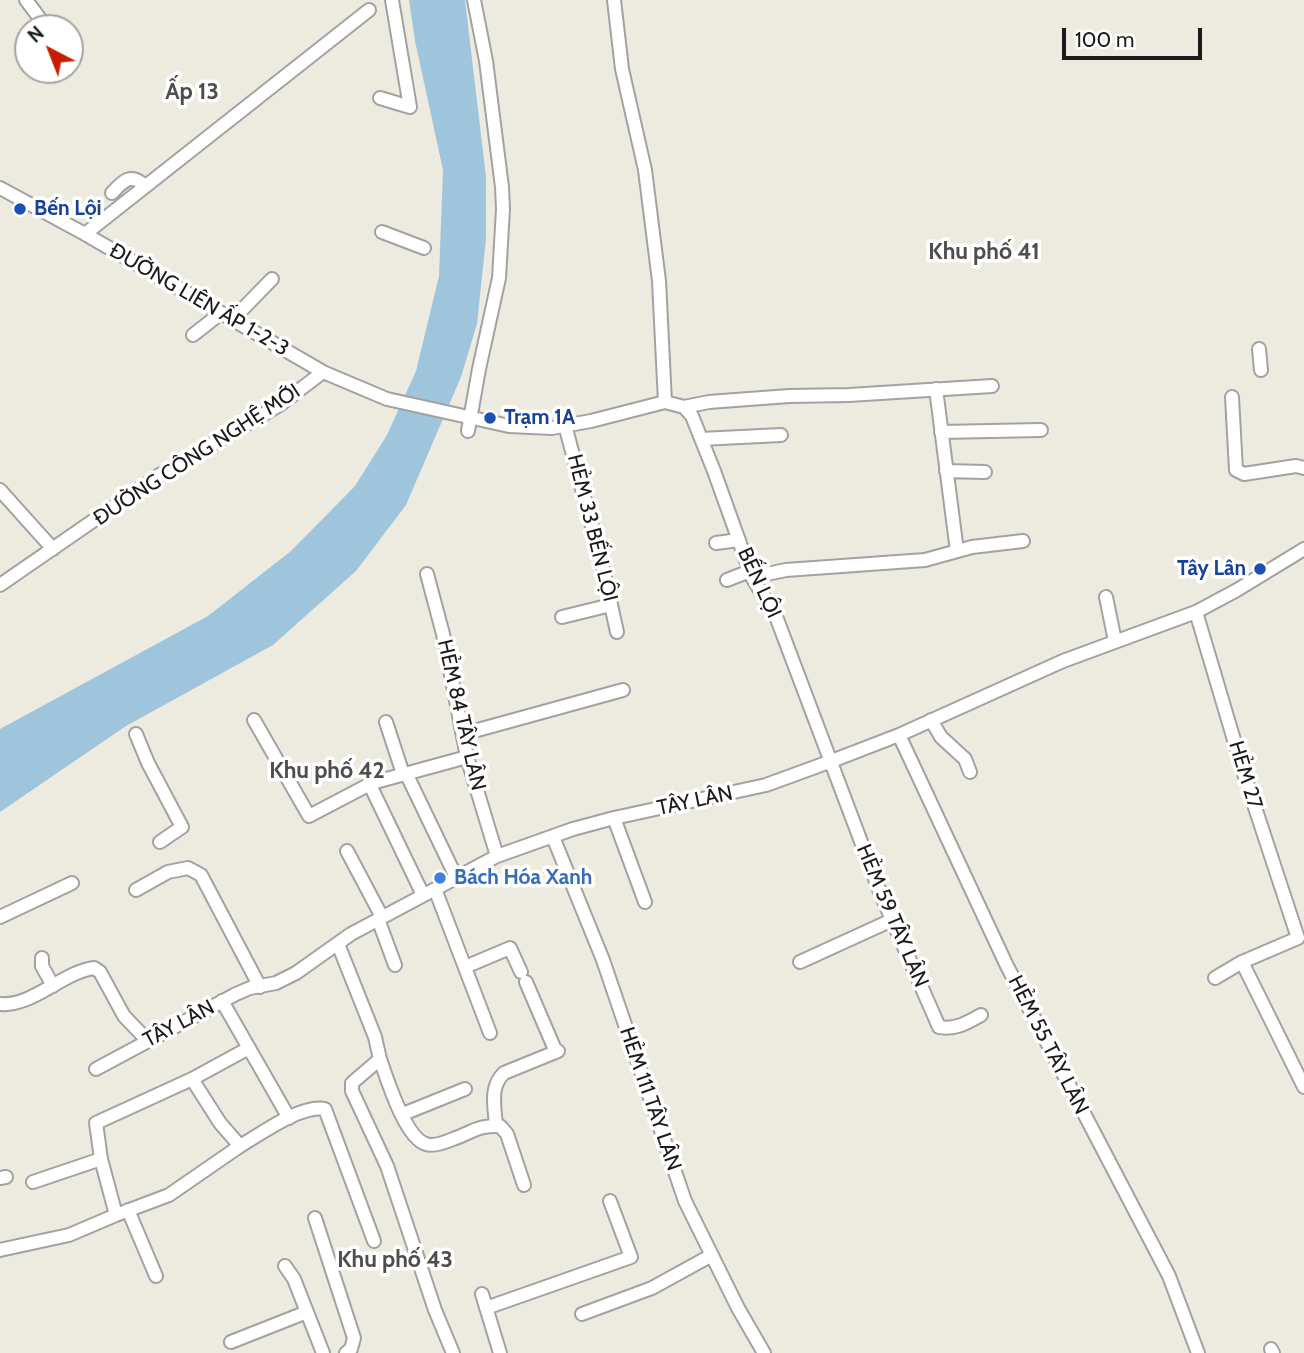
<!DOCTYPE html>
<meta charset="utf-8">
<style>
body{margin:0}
#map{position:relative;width:1304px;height:1353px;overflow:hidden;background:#edebe0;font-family:Cabin,sans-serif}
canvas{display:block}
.north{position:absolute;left:14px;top:14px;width:70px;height:70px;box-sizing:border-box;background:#fff;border:2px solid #a4a4a4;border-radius:50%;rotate:318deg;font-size:19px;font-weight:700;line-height:28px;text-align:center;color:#1b1b1b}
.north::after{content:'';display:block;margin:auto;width:24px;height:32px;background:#c61e00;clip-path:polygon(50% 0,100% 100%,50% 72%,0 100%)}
.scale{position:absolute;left:1062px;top:28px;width:140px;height:32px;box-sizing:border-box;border:4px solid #1b1b1b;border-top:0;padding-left:9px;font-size:21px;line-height:24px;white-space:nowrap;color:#1b1b1b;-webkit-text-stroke:5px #fff;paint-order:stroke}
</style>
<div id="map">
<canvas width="1304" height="1353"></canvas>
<div class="north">N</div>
<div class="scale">100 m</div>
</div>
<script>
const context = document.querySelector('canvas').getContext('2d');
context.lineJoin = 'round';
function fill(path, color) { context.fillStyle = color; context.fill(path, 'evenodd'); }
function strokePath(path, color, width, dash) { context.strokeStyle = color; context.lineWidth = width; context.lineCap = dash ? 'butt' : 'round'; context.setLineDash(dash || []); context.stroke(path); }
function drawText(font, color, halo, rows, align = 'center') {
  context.font = font + ' Cabin,sans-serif'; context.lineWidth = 7; context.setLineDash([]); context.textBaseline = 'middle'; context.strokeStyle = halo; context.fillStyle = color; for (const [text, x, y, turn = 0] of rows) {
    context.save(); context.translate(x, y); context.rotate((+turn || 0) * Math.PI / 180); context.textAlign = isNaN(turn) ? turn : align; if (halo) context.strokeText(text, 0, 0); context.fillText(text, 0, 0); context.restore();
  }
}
fill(new Path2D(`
 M409 0H465L486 177V239L477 324 461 377 406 505 356 571 273 645 126 726 0 812V729L208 616 291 551 355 486 387 435 416 371 439 276 443 170 415 41Z`), '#9fc5dc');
const minor = new Path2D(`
 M26 0 47 28
 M614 0 622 69 645 170 659 281 665 402
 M380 98 410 107 392 0
 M0 188 85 234 323 372 387 399 509 426 552 428 591 421 665 402 684 407
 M112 193C123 181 131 172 145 186
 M382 232 424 248
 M85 234 369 10
 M233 319 272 279
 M193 335 221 313
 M1259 349 1261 370
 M936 389 957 551
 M1232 397 1236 470 1244 474 1296 466 1304 468
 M684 407 692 416 714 471 752 577 777 619 880 892 939 1027C955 1030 967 1023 981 1015
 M684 407 709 402 789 396 849 395 992 386
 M565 425 602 564 617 632
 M468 431 479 369 499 278 503 209 502 187 486 61 474 0
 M941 432 1041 430
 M701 439 781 435
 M946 471 985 472
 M0 490 53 549
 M716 543 739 540
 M427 574 443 634 467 757 497 856
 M752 577 786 570 925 560 972 547 1023 541
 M727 580 750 571
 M0 585 158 476 281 404 323 372
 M1106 597 1115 641
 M1196 612 1245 777 1298 938 1242 962 1215 978
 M562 617 611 605
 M254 720 309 816 372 783 467 757
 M931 720 941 737 965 759 970 772
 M386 722 403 774
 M136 734 148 763 182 827 160 842
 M463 734 623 690
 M899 735 1007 966 1169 1276 1198 1353
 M406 773 456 877
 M370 785 423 895
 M614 818 645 902
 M553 837 603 960 685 1201 738 1308 764 1353
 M347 851 382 917
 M435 889 490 1033
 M136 890 168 872 188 868 201 875 260 987
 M0 917 72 883
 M378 919 395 965
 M338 944 375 1037 380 1059 352 1083V1091L387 1166 435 1310 453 1353
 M42 958V966L53 986
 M800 962 892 920
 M1242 962 1304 1087
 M465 967 510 948 521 972
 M526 982 556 1052
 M222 1001 289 1118
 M0 1004C32 1007 63 972 94 968L100 972 124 1016 147 1040
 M380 1059C387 1079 405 1138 426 1144 434 1147 446 1142 453 1139 473 1132 478 1125 500 1126L507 1134 524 1185
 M96 1069 236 994 250 988 276 983 296 973 351 934 497 856 573 829 614 818 766 785 829 762 899 735 1063 661 1196 612 1237 590 1304 549
 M192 1079 249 1048
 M403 1114 465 1089
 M496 1126C495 1108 489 1087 504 1073L558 1051
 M0 1178 6 1177
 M33 1182 101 1159
 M128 1210 156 1276
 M116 1215 101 1159 96 1123 192 1079 220 1123 240 1146C261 1134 301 1104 325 1109L374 1241
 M315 1218 354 1338 351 1349 346 1353
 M0 1250 69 1235 116 1215 169 1195 240 1146
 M285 1266 294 1279 323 1353
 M482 1294 500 1353
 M486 1308 631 1257 610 1201
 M582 1314 652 1288 712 1255
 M231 1342 307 1312
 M1271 1349 1273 1353`);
strokePath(minor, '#a2a2a2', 16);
strokePath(minor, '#fff', 12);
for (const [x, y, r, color] of [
 [20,209,7,"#1a4fb4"],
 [490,418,7,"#1a4fb4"],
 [1260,569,7,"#1a4fb4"],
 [440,878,7,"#3f7fe0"]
]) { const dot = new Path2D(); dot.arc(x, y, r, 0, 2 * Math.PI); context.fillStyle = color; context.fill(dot); strokePath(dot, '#fff', 2.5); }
drawText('bold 21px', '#164399', '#fff', [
 ["Bến Lội",34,209],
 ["Trạm 1A",504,418],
 ["Tây Lân",1246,569,"right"]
], 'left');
drawText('21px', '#1b1b1b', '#fff', [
 ["ĐƯỜNG LIÊN ẤP 1-2-3",199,300,30],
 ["ĐƯỜNG CÔNG NGHỆ MỚI",197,455,-33],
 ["HẺM 33 BẾN LỘI",592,528,76],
 ["BẾN LỘI",759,583,65],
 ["HẺM 84 TÂY LÂN",461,715,77],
 ["HẺM 27",1245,775,73],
 ["TÂY LÂN",695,801,-12],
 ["HẺM 59 TÂY LÂN",892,916,67],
 ["TÂY LÂN",179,1024,-28],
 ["HẺM 55 TÂY LÂN",1048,1045,63],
 ["HẺM 111 TÂY LÂN",650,1099,71]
]);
drawText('bold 21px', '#366cbe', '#fff', [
 ["Bách Hóa Xanh",454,878]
], 'left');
drawText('bold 23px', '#4e4e4e', '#fff', [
 ["Ấp 13",192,92],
 ["Khu phố 41",984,252],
 ["Khu phố 42",327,771],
 ["Khu phố 43",395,1260]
]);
</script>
